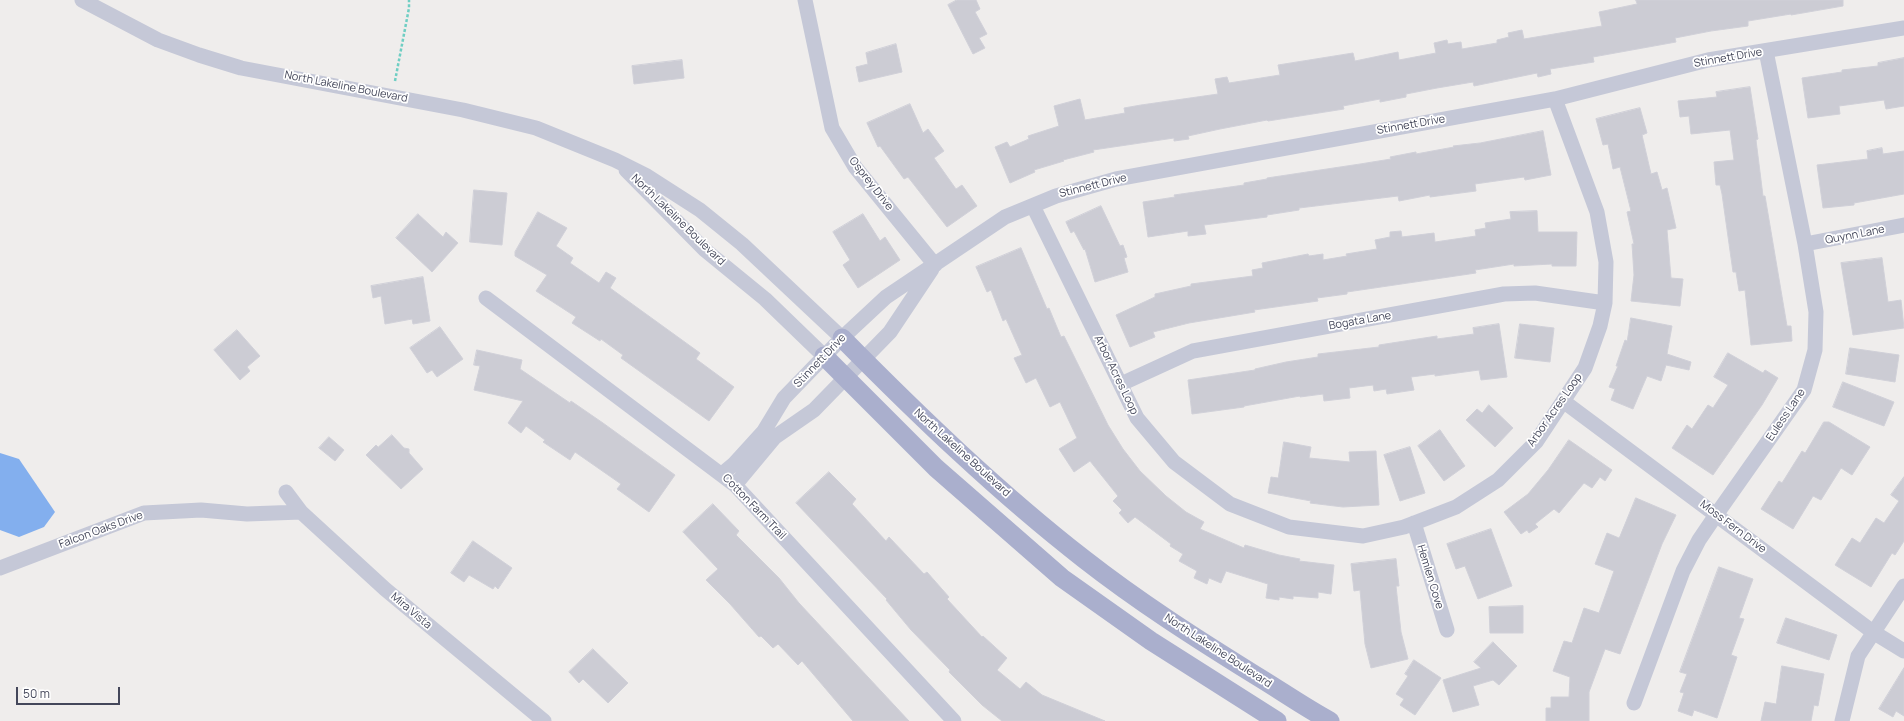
<!DOCTYPE html>
<style>
body{margin:0}
#map{position:relative;width:1904px;height:721px;overflow:hidden;background:#efedec;font-family:Manrope,sans-serif}
canvas{display:block}
.scale{position:absolute;left:16px;top:687px;width:104px;height:18px;box-sizing:border-box;border:2px solid #44475a;border-top:0;padding-left:5px;font-size:12px;line-height:14px;white-space:nowrap;color:#44475a;-webkit-text-stroke:3px #fff;paint-order:stroke}
</style>
<div id="map">
<canvas width="1904" height="721"></canvas>
<div class="scale">50 m</div>
</div>
<script>
const context = document.querySelector('canvas').getContext('2d');
context.lineJoin = 'round';
function fill(path, color) { context.fillStyle = color; context.fill(path, 'evenodd'); }
function strokePath(path, color, width, dash) { context.strokeStyle = color; context.lineWidth = width; context.lineCap = dash ? 'butt' : 'round'; context.setLineDash(dash || []); context.stroke(path); }
function drawText(font, color, halo, rows, align = 'center') {
  context.font = font + ' Manrope,sans-serif'; context.lineWidth = 3.5; context.setLineDash([]); context.textBaseline = 'middle'; context.strokeStyle = halo; context.fillStyle = color; for (const [text, x, y, turn = 0] of rows) {
    context.save(); context.translate(x, y); context.rotate((+turn || 0) * Math.PI / 180); context.textAlign = isNaN(turn) ? turn : align; if (halo) context.strokeText(text, 0, 0); context.fillText(text, 0, 0); context.restore();
  }
}
fill(new Path2D(`
 M0 453 19 459 55 512 44 527 19 537 0 530Z`), '#83afee');
const building = new Path2D(`
 M957 0H976L980 9 975 12 987 34 979 38 985 48 973 54 948 5Z
 M1636 0H1843V6L1791 15V14L1748 21V26L1711 31 1675 38 1676 42 1593 57 1594 62 1550 69 1551 74 1538 77 1537 73 1474 86 1473 82 1437 88 1406 94V97L1380 102V99L1343 106 1344 109 1268 121 1267 120 1220 129 1188 136 1189 139 1174 141V138L1093 150 1094 152 1063 160 1064 161 1034 170 1035 172 1010 183 995 147 1007 142 1010 147 1029 139 1028 136 1059 126 1054 106 1080 99 1085 120 1125 113 1124 108 1141 105 1218 94 1215 79 1227 77 1229 83 1280 75 1278 65 1353 53 1355 61 1398 52 1399 60 1436 53 1434 43 1447 40 1448 44 1461 42 1462 49 1497 43V40L1509 37 1508 33 1522 30 1524 39 1602 26 1599 12 1637 4Z
 M896 44 902 72 859 82 856 67 868 64 866 53Z
 M1904 58V106L1886 109 1884 100 1839 106 1840 114 1808 118 1802 78 1842 72V70L1878 66V63Z
 M682 60 684 78 634 84 632 66Z
 M1750 87 1758 139 1756 140 1763 196H1765L1787 326H1791L1792 341 1751 345 1745 290 1739 291 1736 272H1733L1722 194 1720 185H1716L1714 162 1734 160 1730 130 1691 134 1689 116 1680 117 1678 101 1717 97 1716 92Z
 M910 104 923 133 928 129 944 151 934 158 956 189 962 185 977 206 947 227 908 177 904 179 880 146 878 147 867 123Z
 M1640 108 1647 133 1642 135 1651 174 1657 172 1662 190 1667 188 1676 228 1667 230 1671 278 1683 279 1680 306 1631 301 1634 275 1632 244H1634L1627 212 1631 211 1620 167 1613 169 1608 144 1603 145 1596 119Z
 M1543 131 1551 175 1525 180 1524 177 1475 184 1476 191 1430 197V195L1399 201 1398 196 1299 208V210L1267 215V217L1204 225 1206 234 1188 236V231L1148 237 1143 202 1175 197 1174 195 1244 185V183L1267 179V178L1360 164 1391 159 1390 157 1416 152V154L1454 147 1453 146 1480 143Z
 M1882 148 1883 154 1904 151V194L1854 203V205L1823 208 1817 165 1868 159 1867 151Z
 M474 190 507 193 502 245 470 242Z
 M1101 206 1120 246 1123 245 1127 257 1124 258 1128 272 1095 282 1085 249 1084 250 1074 231 1071 233 1066 222Z
 M1537 211 1538 232H1577L1576 266H1552V264L1514 266V264L1475 270 1476 273 1347 292V294L1317 298 1318 301 1254 310 1255 312 1189 323 1153 332 1155 337 1130 347 1116 315 1155 297V294L1191 286V284L1253 276 1252 270 1263 268 1262 263 1308 254 1309 256 1323 254V260L1347 256 1346 254 1377 249 1375 240 1390 237V232L1401 231 1402 237 1434 233 1435 242 1476 236 1475 230 1486 228 1485 223 1511 219 1510 212Z
 M538 212 567 228 556 246 573 258 570 263 599 283 606 272 616 278 610 288 700 353 696 359 734 387 709 421 621 358 623 355 601 339 600 341 572 323 576 317 536 291 547 275 515 256V252Z
 M418 214 443 237 446 232 458 243 432 272 396 238Z
 M863 214 880 241 885 237 900 260 858 288 843 265 850 260 833 232Z
 M1021 248 1047 309 1049 308 1061 337 1064 336 1108 425 1123 449 1140 471 1166 496 1186 512 1204 522 1200 529 1244 548 1245 545 1279 555 1300 559 1299 561 1334 565 1331 594 1318 592V598L1293 596V599L1279 597V600L1266 598 1268 584 1226 571 1221 583 1209 578 1207 584 1194 578 1197 571 1179 561 1183 554 1170 546 1171 544 1135 517 1128 523 1119 513 1122 510 1113 501 1118 496 1090 461 1074 472 1059 449 1077 438 1060 402 1050 407 1036 378 1026 383 1014 358 1022 355 1006 319 1003 321 991 290 987 292 976 267Z
 M1882 258 1888 302 1901 300 1904 328 1853 335 1841 263Z
 M423 277 430 321 413 324 412 319 385 324 381 296 373 298 371 286Z
 M1631 318 1672 326 1667 354 1691 362 1689 370 1666 365 1661 381 1647 376 1633 409 1611 400 1615 389 1609 387 1618 366H1616L1625 340 1627 341Z
 M1499 324 1507 377 1481 380 1479 370 1435 376V374L1411 377 1414 390 1387 394 1386 389 1374 391 1373 385 1349 388 1350 398 1324 401 1323 394 1300 397V396L1244 406V407L1192 414 1188 380 1255 370V369L1286 362 1318 357V354L1379 347V345L1437 336V339L1474 334 1473 328Z
 M1520 324 1554 328 1550 362 1515 358Z
 M440 327 463 359 437 377 432 370 427 373 410 348Z
 M237 330 260 356 247 367 250 371 240 380 214 350Z
 M1850 348 1899 355 1895 382 1846 374Z
 M477 350 522 360 520 369 570 403 571 401 603 423 675 475 649 512 617 489 621 484 575 452 570 460 543 442 545 440 526 426 521 433 508 423 523 401 474 390 480 366 474 365Z
 M1728 353 1763 373 1765 370 1778 378 1762 405 1713 475 1672 448 1687 425 1692 429 1708 405 1713 408 1728 385 1714 377Z
 M1843 382 1894 402 1884 426 1833 407Z
 M1489 405 1513 428 1495 447 1466 420 1477 409 1482 413Z
 M1824 422H1829L1870 447 1852 475 1841 468 1821 500 1813 496 1793 529 1761 509 1779 481 1782 483 1802 451 1805 453Z
 M1440 430 1465 466 1444 481 1418 446Z
 M392 435 404 448 409 449V453L423 469 401 489 366 455 376 445 378 447Z
 M329 437 344 450 335 461 319 448Z
 M1569 440 1612 470 1605 481 1600 477 1592 488 1584 483 1559 513 1554 509 1535 524 1538 527 1529 533 1527 530 1521 534 1504 512 1528 494 1548 470Z
 M1284 442 1311 447 1309 458 1350 462 1349 452 1376 451 1379 505 1343 507 1310 503 1311 501 1268 493 1271 477 1278 478Z
 M1410 447 1425 493 1400 501 1384 455Z
 M829 472 856 499 852 504 886 541 889 537 924 574 927 572 949 597 947 599 982 637 983 636 1007 658 997 670 1020 689 1026 682 1042 695 1105 721H1002L982 705 949 672 950 670 911 630 886 600 887 599 796 503Z
 M1904 477V541L1895 555 1892 553 1871 587 1835 565 1852 538 1860 543 1876 518 1884 523 1899 501 1891 495Z
 M1636 498 1676 515 1662 544 1620 654 1605 649 1589 692V721H1546V708H1551V697H1569L1570 677 1553 671 1564 641 1572 643 1584 608 1599 613 1614 571 1595 564 1607 533 1619 538Z
 M713 504 739 531 736 535 779 578 799 603 909 721H853L802 661 798 665 778 644 773 648 761 636 759 637 730 604 706 580 718 569 683 532Z
 M1491 529 1512 586 1478 599 1465 566 1456 569 1447 544Z
 M473 541 512 568 498 589 495 586 493 589 469 575 464 582 451 573Z
 M1396 559 1399 586H1396L1401 632 1408 659 1371 668 1365 644 1360 590 1354 591 1351 564Z
 M1719 567 1753 579 1739 618 1744 619 1731 655 1737 657 1717 718 1694 710 1692 716 1678 711 1684 693 1680 692 1687 674 1680 672Z
 M1523 606V633H1490L1489 607Z
 M1786 618 1837 635 1829 660 1777 643Z
 M1493 642 1517 666 1499 685 1493 680 1473 686 1479 705 1453 712 1443 680 1481 668 1474 662Z
 M593 649 628 683 608 703 583 679 579 683 569 672Z
 M1414 660 1441 678 1415 715 1400 705 1404 699 1396 694 1408 676 1405 674Z
 M1782 666 1824 674 1818 706 1814 705 1811 721H1761L1765 702 1776 704Z
 M1904 668V716L1896 711 1893 717 1879 709Z`);
fill(building, '#ccccd4');
strokePath(building, '#d0d0d8', 1);
strokePath(new Path2D(`
 M395 81 409 8V0`), '#6fcec3', 2.5, [3, 2]);
strokePath(new Path2D(`
 M82 0 158 40 199 55 241 68 463 110 536 128 615 160 647 176 700 210 742 244 842 338
 M805 0 832 128 855 167 935 265
 M626 170 705 250 765 299 824 356
 M1033 206 1137 418 1174 462 1230 504 1289 527 1363 536 1404 527 1456 507 1498 480 1536 442 1585 368 1600 326 1605 303 1606 262 1597 212 1555 99
 M1805 244 1904 225
 M486 298 735 485 954 721
 M1121 384 1193 351 1504 294 1535 293 1605 303
 M1563 401 1873 632 1904 651
 M722 474 734 464 764 431 784 398 842 338 886 297 1005 217 1056 196 1116 179 1555 99 1708 60 1904 28
 M735 485 775 437 814 410 890 332 932 269
 M286 492 301 512 385 589 544 721
 M1414 523 1447 630
 M0 568 144 513 201 510 247 514 301 512
 M1634 703 1683 571 1699 540 1716 515 1804 390 1815 350 1816 312 1805 244 1766 51
 M1842 721 1858 656 1904 586`), '#c5c8d7', 15);
strokePath(new Path2D(`
 M842 338C919 416 998 492 1084 559 1139 602 1197 639 1255 675 1280 690 1304 707 1330 721
 M824 356 936 468 1062 578 1151 641 1277 721`), '#aaafcd', 19);
drawText('11px', '#44475a', '#fff', [
 ["Stinnett Drive",1728,58,-10],
 ["North Lakeline Boulevard",346,87,11],
 ["Stinnett Drive",1411,125,-10],
 ["Osprey Drive",871,184,52],
 ["Stinnett Drive",1093,186,-14],
 ["North Lakeline Boulevard",678,220,44],
 ["Quynn Lane",1855,235,-11],
 ["Bogata Lane",1360,321,-10],
 ["Stinnett Drive",820,361,-46],
 ["Arbor Acres Loop",1116,375,64],
 ["Arbor Acres Loop",1555,410,-55],
 ["Euless Lane",1786,415,-56],
 ["North Lakeline Boulevard",962,453,42],
 ["Cotton Farm Trail",754,507,46],
 ["Moss Fern Drive",1733,527,37],
 ["Falcon Oaks Drive",101,530,-20],
 ["Hemlen Cove",1430,577,73],
 ["Mira Vista",411,611,40],
 ["North Lakeline Boulevard",1218,651,33]
]);
</script>
